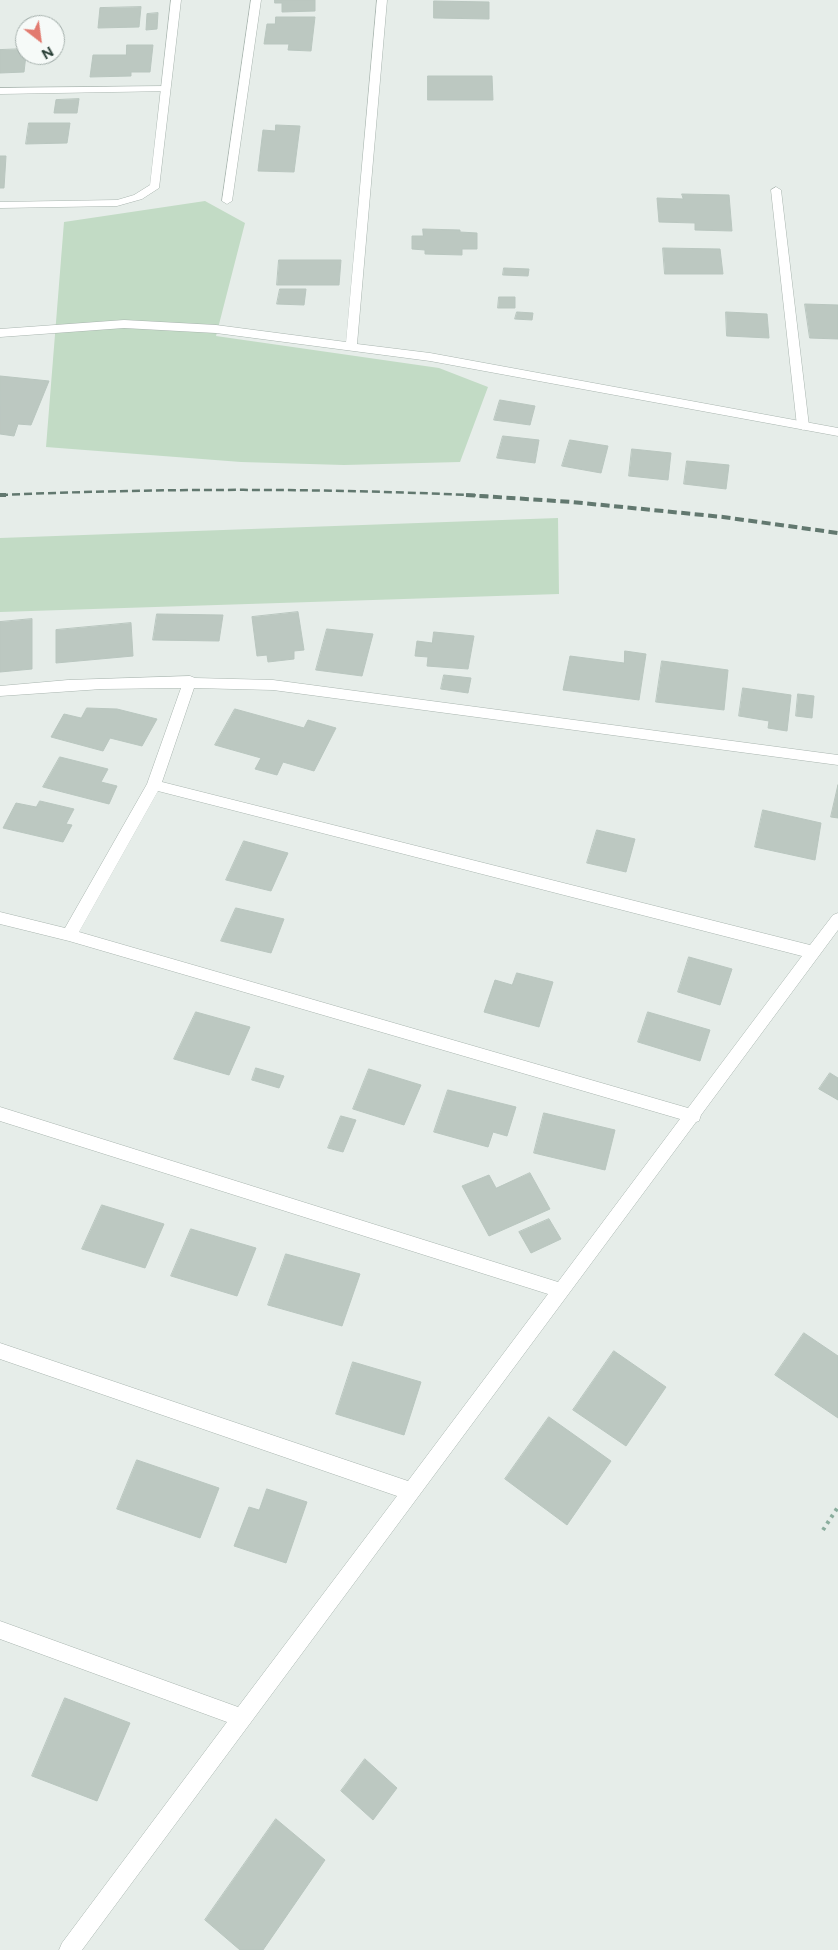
<!DOCTYPE html>
<style>
body{margin:0}
#map{position:relative;width:838px;height:1950px;overflow:hidden;background:#e6ede9;font-family:Figtree,sans-serif}
canvas{display:block}
.north{position:absolute;left:15px;top:15px;width:50px;height:50px;box-sizing:border-box;background:#f6faf8;border:1px solid #a3aeaa;border-radius:50%;rotate:150deg;font-size:14px;font-weight:700;line-height:20px;text-align:center;color:#273d34}
.north::after{content:'';display:block;margin:auto;width:18px;height:22px;background:#e27a6f;clip-path:polygon(50% 0,100% 100%,50% 72%,0 100%)}
</style>
<div id="map">
<canvas width="838" height="1950"></canvas>
<div class="north">N</div>
</div>
<script>
const context = document.querySelector('canvas').getContext('2d');
context.lineJoin = 'round';
function fill(path, color) { context.fillStyle = color; context.fill(path, 'evenodd'); }
function strokePath(path, color, width, dash) { context.strokeStyle = color; context.lineWidth = width; context.lineCap = dash ? 'butt' : 'round'; context.setLineDash(dash || []); context.stroke(path); }
fill(new Path2D(`
 M205 201 245 223 216 336 439 368 488 387 460 462 344 465 241 462 46 447 64 222Z
 M558 518 559 594 0 612V538Z`), '#c2dbc5');
const building = new Path2D(`
 M275 0H315V11L282 12V3H275Z
 M434 1 489 2V19L434 18Z
 M141 7 139 27 98 28 100 8Z
 M158 13 157 29 146 30 147 14Z
 M276 17H315L311 51 288 50 289 44H264L267 24H275Z
 M127 45H153L150 72H131V76L90 77 93 55H126Z
 M25 49 26 55 24 72 0 73V50Z
 M428 76H492L493 100H428Z
 M79 99 77 113H54L56 100Z
 M29 123H70L67 143 26 144Z
 M276 125 300 126 294 172 258 171 263 130 275 131Z
 M0 156H6L4 188H0Z
 M682 194 729 195 732 231 695 230V223L659 222 657 198 683 199Z
 M423 229 460 230V232L477 233V249H462V255L425 254V250L412 249V236H423Z
 M663 248 720 249 723 274H665Z
 M279 260H341L339 285H277Z
 M504 268 529 269 528 276 503 275Z
 M280 289H306L304 305 277 304Z
 M499 297H515V308H498Z
 M805 304 838 305V339L810 338Z
 M517 312 533 313 532 320 515 319Z
 M726 312 767 314 769 338 727 336Z
 M0 376 49 381 31 425 18 424 14 436 0 434Z
 M500 400 535 406 530 425 494 420Z
 M503 436 539 440 535 463 497 458Z
 M570 440 608 446 601 473 562 466Z
 M632 449 671 453 668 480 629 476Z
 M687 461 729 465 726 489 684 484Z
 M298 612 304 650 294 651V659L268 662 267 655 257 656 252 617Z
 M157 614 223 615 219 641 153 640Z
 M32 619V669L0 672V622Z
 M131 623 133 656 56 663V630Z
 M327 629 373 634 362 676 316 670Z
 M434 632 474 636 468 669 427 666 428 657 415 656 417 641 432 643Z
 M625 651 646 654 639 700 563 690 570 656 624 663Z
 M662 661 728 670 724 710 656 702Z
 M444 675 471 678 468 693 441 689Z
 M743 688 791 695 787 731 768 728 769 721 739 716Z
 M798 694 814 696 812 718 796 716Z
 M87 708 117 709 157 719 142 746 110 738 103 751 51 737 64 714 81 718Z
 M235 709 304 728 308 720 336 728 314 771 283 762 277 775 255 769 261 758 215 745Z
 M60 757 108 769 101 782 117 786 109 804 43 787Z
 M838 785V818L831 817Z
 M40 801 74 809 66 824 72 825 63 842 3 828 16 803 36 807Z
 M763 810 821 823 815 860 755 847Z
 M597 830 635 839 626 872 587 863Z
 M244 841 288 853 271 891 226 880Z
 M236 908 284 919 271 953 221 941Z
 M689 957 732 969 720 1005 678 992Z
 M517 973 553 982 539 1027 484 1012 495 980 512 985Z
 M196 1012 250 1027 229 1075 174 1059Z
 M648 1012 710 1030 700 1061 638 1042Z
 M256 1068 284 1076 279 1088 252 1080Z
 M369 1069 421 1085 404 1125 353 1109Z
 M830 1073 838 1078V1100L819 1089Z
 M448 1090 516 1107 507 1136 493 1132 488 1147 434 1132Z
 M544 1113 615 1130 605 1170 534 1153Z
 M341 1116 356 1120 343 1152 328 1148Z
 M530 1173 550 1209 489 1236 462 1186 489 1175 496 1188Z
 M102 1205 164 1224 145 1268 82 1249Z
 M549 1219 561 1239 531 1253 519 1232Z
 M191 1229 256 1248 237 1296 171 1276Z
 M286 1254 360 1274 342 1326 268 1305Z
 M804 1333 838 1356V1418L775 1375Z
 M614 1351 666 1387 626 1446 573 1410Z
 M353 1362 421 1382 404 1435 336 1414Z
 M549 1417 611 1461 567 1525 505 1479Z
 M137 1460 219 1488 200 1538 117 1509Z
 M267 1489 307 1502 286 1563 234 1546 249 1507 259 1510Z
 M65 1698 130 1723 97 1801 32 1776Z
 M365 1759 397 1788 373 1820 341 1791Z
 M276 1819 325 1860 263 1950H240L205 1920Z`);
fill(building, '#bcc8c1');
strokePath(building, '#b9c6bf', 1);
const service = new Path2D(`
 M251 0H261L232 201 227 204 222 201Z
 M166 86 170 87V91L0 94V88Z
 M776 187 781 190 809 426 803 430 797 426 771 190Z`);
const minor = new Path2D(`
 M171 0H181L159 188 142 199 117 206 0 208V202L117 200 134 195 150 185Z
 M377 0H387L357 344 430 353 838 428V436L430 361 216 333 124 328 0 337V329L124 320 216 325 346 342Z
 M190 676 195 678 273 680 838 755V765L273 690 194 688 162 782 810 945 833 915 838 913V930L701 1115 699 1121 696 1122 82 1950H59L62 1943 227 1722 0 1639V1621L238 1707 397 1496 0 1359V1343L408 1481 548 1294 0 1121V1107L558 1282 680 1119 69 941 0 924V912L65 928 147 784 181 688 102 689 0 696V686L68 680ZM158 791 802 956 688 1108 79 932Z`);
strokePath(service, '#a9b5af', 1);
strokePath(minor, '#a9b5af', 1);
strokePath(new Path2D(`
 M823 1530 838 1507`), '#8aad9d', 4, [3, 4.5]);
fill(service, '#fff');
fill(minor, '#fff');
strokePath(new Path2D(`
 M0 495C164 488 326 488 490 496`), '#62786f', 2.5, [8, 4]);
strokePath(new Path2D(`
 M0 495H6
 M466 495 572 502 723 517 838 533`), '#62786f', 4, [9, 4.5]);
</script>
